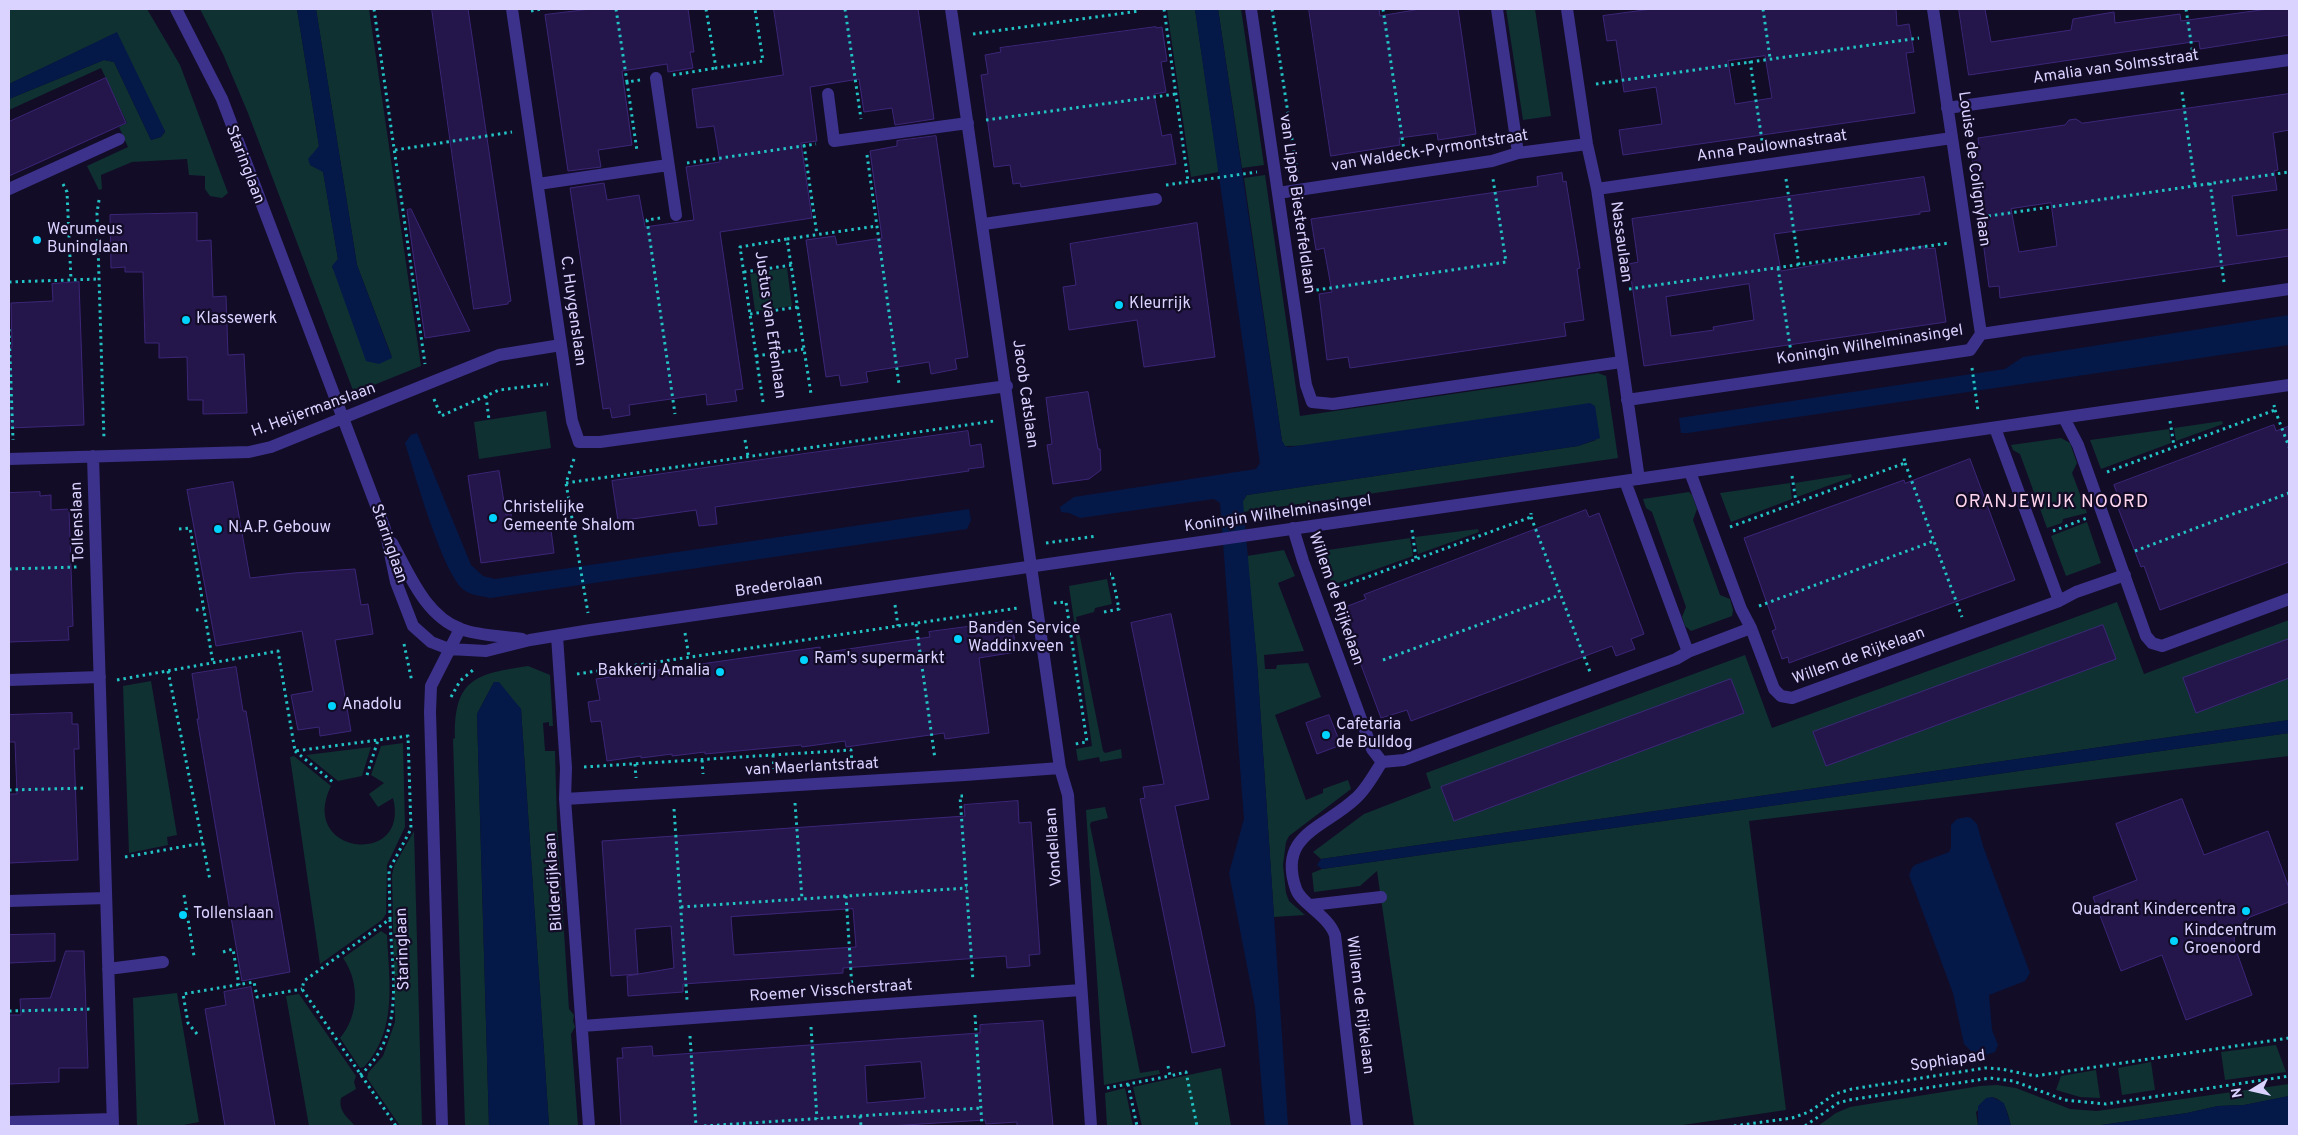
<!DOCTYPE html>
<style>
body{margin:0}
#map{position:relative;width:2298px;height:1135px;overflow:hidden;background:#130c27;font-family:Overpass,sans-serif}
canvas{display:block}
.frame{position:absolute;inset:0;border:10px solid #dad2ff;pointer-events:none}
.north{position:absolute;left:2228px;top:1065px;width:50px;height:50px;-webkit-text-stroke:4px #130c27;paint-order:stroke;rotate:260deg;font-size:14px;font-weight:700;line-height:20px;text-align:center;color:#dad2ff}
.north::after{content:'';display:block;margin:auto;width:18px;height:22px;background:#dad2ff;clip-path:polygon(50% 0,100% 100%,50% 72%,0 100%)}
</style>
<div id="map">
<canvas width="2298" height="1135"></canvas>
<div class="frame"></div>
<div class="north">N</div>
</div>
<script>
const context = document.querySelector('canvas').getContext('2d');
context.lineJoin = 'round';
function fill(path, color) { context.fillStyle = color; context.fill(path, 'evenodd'); }
function strokePath(path, color, width, dash) { context.strokeStyle = color; context.lineWidth = width; context.lineCap = dash ? 'butt' : 'round'; context.setLineDash(dash || []); context.stroke(path); }
function drawText(font, color, halo, rows, align = 'center') {
  context.font = font + ' Overpass,sans-serif'; context.lineWidth = 4.5; context.setLineDash([]); context.textBaseline = 'middle'; context.strokeStyle = halo; context.fillStyle = color; for (const [text, x, y, turn = 0] of rows) {
    context.save(); context.translate(x, y); context.rotate((+turn || 0) * Math.PI / 180); context.textAlign = isNaN(turn) ? turn : align; if (halo) context.strokeText(text, 0, 0); context.fillText(text, 0, 0); context.restore();
  }
}
fill(new Path2D(`
 M9 9H147L180 65 228 193 222 198 210 196 205 189V176L189 175 187 159 132 162 101 175 102 189 99 190 87 166 128 147 119 127 127 123 101 68 9 110V99L104 60 114 62 151 140 161 137 165 132 116 33 9 84Z
 M200 9H297L319 146 310 165 323 171 338 259 332 267 392 357 357 265 316 9H369L421 366 354 393 248 113 223 54Z
 M1167 9H1195L1219 172 1191 177Z
 M1218 9H1241L1264 165 1242 168Z
 M1506 9H1535L1551 116 1523 120Z
 M1265 175 1300 416 1598 373 1606 376 1618 458 1243 512V501L1247 495 1578 446 1596 440 1285 446 1282 441 1244 178Z
 M787 268 792 306 755 311 750 274Z
 M546 411 551 448 479 459 474 422Z
 M2222 421 2223 424 2176 441 2174 428Z
 M2169 429 2171 443 2101 469 2090 440Z
 M2061 438 2070 443 2077 463 2072 473 2087 513 2063 519 2062 523 2047 528 2020 454 2013 450 2011 445Z
 M1851 474 1852 477 1797 497 1795 483Z
 M1790 483 1792 499 1731 522 1720 493Z
 M1689 492 1692 495 1697 509 1693 520 1720 595 1730 599 1733 610 1732 616 1691 631 1685 626 1682 617 1686 607 1652 512 1646 508 1643 499Z
 M2087 522 2101 563 2066 576 2051 536Z
 M1478 529 1479 532 1418 554 1415 537Z
 M1410 538 1413 556 1332 585 1323 558 1328 550Z
 M1284 550 1295 576 1278 583 1304 651 1264 655 1265 669H1276L1277 665 1308 663 1321 697 1275 715 1306 800 1323 793V789L1348 780 1351 789 1289 836 1286 842 1283 865 1286 893 1289 901 1305 915 1274 917 1257 662 1247 556Z
 M1107 579 1112 604 1095 608 1094 612 1076 617 1103 751 1105 753 1121 749 1122 758 1100 762 1099 757 1078 761 1076 749 1092 746 1069 586Z
 M2117 602 2144 674 2289 620V720L1321 859 1313 852 1364 814 1431 788 1426 773 1745 655 1772 728Z
 M528 666 550 675 553 726H549V722L543 723 545 751H555L557 824 569 1009 574 1015 573 1021 575 1027 571 1034 578 1126H549L521 709 494 682 477 714 489 1126H465L453 739 455 738C454 679 475 674 528 666Z
 M151 681 177 835 167 837 168 845 129 853 123 686Z
 M2289 733V756L1749 821 1786 1110 1676 1126H1414L1377 871 1360 886 1314 892 1312 873 1322 869Z
 M403 743 405 827 387 865 386 914 382 920 320 964 290 757 294 756 331 786C297 855 411 868 393 798L378 807 369 794 384 783 371 775 381 746Z
 M371 747 362 776 338 781 306 755Z
 M1105 807 1108 818 1091 822 1090 825 1140 1073 1159 1070 1160 1074 1104 1085 1086 810Z
 M414 831 422 1126H400L367 1078 368 1073 383 1056 395 1022 392 875 394 866Z
 M381 931 387 935C389 981 398 1030 364 1067L360 1068 340 1038C359 1016 360 982 343 958Z
 M177 993 199 1122 178 1126H137L133 998Z
 M299 994 356 1076 354 1082 356 1089 341 1098C338 1111 348 1118 355 1126H309L286 996Z
 M2276 1045 2286 1072 2225 1080 2221 1052Z
 M2151 1062 2155 1090 2122 1095 2118 1068Z
 M1221 1068 1231 1126H1142L1133 1087Z
 M2096 1070 2100 1098 2080 1097 2056 1090 2061 1076Z
 M2289 1084V1096L2244 1105 2218 1106 2187 1113 2094 1126H2011C2008 1114 2006 1100 1992 1097L1976 1112 1978 1126H1818L1836 1113 1850 1107 1980 1086 1997 1085 2016 1088 2070 1109 2097 1111Z
 M1125 1088 1133 1126H1107L1105 1093Z`), '#0f3132');
fill(new Path2D(`
 M297 9H316L357 265 392 358 379 364 366 361 332 266 338 259 323 172 310 165 308 159 319 146Z
 M1195 9H1218L1282 441 1285 446 1289 447 1590 403 1595 406 1600 438 1578 446 1247 495 1243 501 1257 662 1288 1126H1265L1255 1007 1229 873 1244 819 1220 503 1214 499 1080 518 1069 513 1061 512 1060 507 1074 497 1256 469 1260 463Z
 M117 32 165 131 161 137 151 140 114 62 104 60 9 99V84Z
 M2289 315V345L1688 433H1681L1679 418 2005 369 2023 357Z
 M417 433 471 565 483 576 495 579 969 509 971 520 967 529 490 598C482 596 470 595 464 590 443 575 414 471 405 443L411 435Z
 M494 682H499L521 709 549 1126H489L477 714Z
 M2289 720V733L1322 869 1317 865 1321 859Z
 M1967 817 1971 818 1977 824 1983 846 2030 973 2025 981 1989 995 1992 1030 1998 1045 1995 1052 1985 1055 1977 1054 1970 1050 1964 1044 1953 993 1909 875 1912 868 1915 865 1949 852 1951 848V825L1957 819Z
 M2289 1096V1126H2094L2187 1113 2218 1106 2244 1105Z
 M1992 1097 2004 1103 2011 1126H1978V1106L1986 1098Z`), '#041948');
const building = new Path2D(`
 M432 9H468L511 301 508 302V304L474 309Z
 M591 9H688L694 52H690L693 68 668 72 667 64 622 71 632 145 598 150 601 167 568 171 545 15Z
 M774 9H918L934 119 895 125 892 108 864 112 859 79 810 87 817 141 801 143 812 218 720 232 743 389 735 390 737 401 707 405 706 394 629 405 630 415 612 418 610 408 603 409 570 188 604 183 607 200 639 195 645 227 694 220 686 167 720 162 714 126 697 128 692 89 783 75Z
 M1309 9H1379L1380 16 1420 9H1458L1476 134 1438 140 1437 133 1399 138 1400 145 1331 156Z
 M1652 9H1896L1897 26 1909 24 1914 52 1906 53 1915 113 1623 155 1619 130 1662 124 1656 87 1624 92 1616 40 1607 41 1603 16ZM1765 56 1772 98 1735 104 1728 61Z
 M1959 9H1985L1991 42 2071 30 2073 19 2114 12 2115 23 2180 14 2181 21 2268 9H2289V35L2200 49 2199 41 1969 75Z
 M1156 27V28L1162 27 1167 61 1161 62 1166 92 1154 94 1162 136 1171 134 1176 164 1021 187 1020 183 1013 184 1010 165 994 167 981 75 988 74 985 55 1001 52 1000 48Z
 M106 78 126 123 9 176V122Z
 M2289 94V130L2273 133 2278 170 2274 171 2277 190 2232 196 2237 236 2289 229V256L2000 298 1999 286 1989 287 1971 149 1979 148 1978 138 2065 125 2069 120 2076 119 2082 123ZM2051 203 2057 246 2019 252 2011 209Z
 M936 136 968 357 955 359 957 369 931 374 929 362 866 372 868 382 841 386 839 375 826 377 806 240 835 236 837 245 882 238 870 151 897 146V141Z
 M1562 173 1563 182 1566 181 1580 268 1577 269 1584 320 1564 323 1566 336 1350 368 1348 357 1327 360 1319 294 1332 292 1324 248 1316 250 1311 219 1538 186 1537 177Z
 M1924 177 1930 211 1920 212V214L1774 234 1781 271 1924 246V249L1935 248 1946 322 1644 366 1629 264 1638 262 1632 219ZM1749 284 1754 320 1713 327 1714 330 1671 336 1666 297Z
 M411 209 470 331 425 338 407 210Z
 M197 213V241L211 240 213 297 226 296 228 355 244 354 247 413 203 414V400H188L187 357 159 358V343H145L143 272H125V267L111 268 110 215Z
 M1197 223 1215 357 1144 367 1137 320 1069 330 1063 287 1076 285 1070 244Z
 M79 282 84 425 9 428V347H12L11 303 53 301 52 284Z
 M1088 392 1098 449H1100L1101 470 1089 479 1053 484 1047 445 1052 444 1046 398Z
 M2274 425 2276 431 2289 426V562L2160 610 2144 566 2141 567 2113 495 2117 493 2114 485Z
 M968 431 970 446 981 444 984 467 968 469 969 471 715 507 717 524 699 526 696 510 618 521 612 481Z
 M1970 459 2015 580 1789 663 1788 657 1782 659 1772 631 1776 629 1744 538 1904 480 1905 483Z
 M499 471 506 515 511 514 513 527 550 522 554 553 481 563 468 476Z
 M233 482 250 578 294 573 355 569 361 605 368 604 373 634 335 640 351 731 320 736 319 727 298 730 291 695 313 691 302 631 216 646 187 490Z
 M40 492V496L51 495V510L69 509 73 626 68 627 69 640 9 642V493Z
 M1586 510 1589 517 1599 513 1644 634 1631 639 1635 649 1616 656 1612 646 1411 721 1407 710 1381 718 1340 609 1366 599 1364 595Z
 M1171 614 1209 799 1175 806 1225 1046 1192 1053 1140 799 1145 798 1143 787 1164 784 1131 623Z
 M1012 621 1016 652 979 658 989 733 945 739 944 733 846 747 845 741 802 747 801 745 705 754V752L672 756V754L641 758V756L607 761 601 721 591 722 588 702 600 700 596 679 820 647 821 653 930 637 929 632Z
 M2103 625 2116 659 1826 766 1813 732Z
 M2289 639V678L2196 713 2183 678Z
 M236 667 243 711H246L290 972 242 981 197 719H199L192 674Z
 M1731 679 1744 713 1454 821 1441 787Z
 M72 713V724H78L79 749H74L78 860 9 863V794H17L15 742H9V715Z
 M1329 715 1341 745 1317 754 1306 723Z
 M2182 799 2204 855 2268 831 2289 888V902L2250 917 2238 929 2234 939 2236 950 2252 995 2186 1020 2162 955 2121 971 2093 897 2137 880 2116 824Z
 M1018 801 1019 823 1031 822 1040 954 1029 955 1030 966 1007 968 1006 956 843 968V973L683 984V992L628 996 627 976 674 968 671 926 635 929 638 974 611 976 602 841 965 816 964 805ZM853 909 856 947 734 955 731 917Z
 M55 934V961L9 963V935Z
 M66 951H84L88 1068H59V1082L9 1084V1015H21L20 999 50 998Z
 M251 987 275 1126H225L205 1009 226 1005 224 992Z
 M1043 1021 1053 1126H1017V1122L986 1124 985 1120 889 1126H621L617 1058H623L622 1048 652 1046 653 1056 980 1033V1025ZM921 1062 925 1098 867 1103 865 1066Z`);
fill(building, '#24164a');
strokePath(building, '#3c2678', 1);
strokePath(new Path2D(`
 M374 9 425 364
 M616 9 627 82 640 80
 M706 9 716 68 763 61 755 9
 M845 9 861 119
 M1164 9 1188 181
 M1272 9 1297 172
 M1383 9 1405 157
 M1763 9 1770 58
 M2186 9 2193 55
 M531 11 542 9
 M973 34 1139 11V9
 M1750 61 1763 147
 M673 75 716 68
 M627 82 637 151
 M1596 84 1919 38
 M2182 92 2195 185
 M986 120 1176 94
 M804 145 817 235
 M395 150 512 132
 M867 155 899 384
 M687 163 816 144
 M1786 179 1799 265
 M2210 183 2224 282
 M63 184 67 192 71 280
 M1166 185 1257 172
 M99 200 97 213 104 440
 M1982 217 2289 172
 M660 218 647 220 675 414
 M787 239 877 226
 M1778 268 1792 359
 M744 272 792 265
 M9 282 99 279
 M1629 289 1949 243
 M1310 291 1506 262 1493 179
 M750 314 798 307
 M9 329 13 440
 M756 356 804 349
 M1972 368 1978 411
 M486 396 489 420
 M434 399 441 416 499 390 548 384
 M763 402 740 247 787 239 811 394
 M2275 410 2289 447
 M2170 421 2174 446
 M745 440 748 456
 M574 459 566 483 588 613
 M1905 463 1962 617
 M2107 472 2275 410 2274 405
 M1792 476 1796 502
 M566 483 994 421
 M1531 517 1590 672
 M1730 527 1905 463 1904 458
 M179 529 190 528 213 663
 M1412 530 1416 559
 M2053 531 2087 518
 M1046 543 1097 536
 M2135 551 2289 493
 M9 569 78 567
 M1332 590 1531 517V513
 M1054 603 1066 602 1087 742 1075 744
 M895 605 898 626
 M1759 606 1934 541
 M196 610 204 609
 M1104 612 1119 609 1112 574H1110
 M916 624 935 759
 M685 633 689 657
 M404 644 412 682
 M1383 660 1560 595
 M168 671 210 880
 M577 674 1018 608
 M117 680 278 651 295 751 408 736 411 829 389 870 390 919 304 981 302 989 396 1126
 M451 697 460 681 473 670
 M295 751 334 783
 M773 755 774 769
 M702 760 703 774
 M635 764 636 778
 M584 767 851 750 852 764
 M367 775 378 740
 M9 790 86 788
 M963 796H960L973 981
 M795 803 802 899
 M674 809 687 1000
 M125 857 203 843
 M184 895 194 956
 M846 896 852 988
 M681 907 967 888
 M223 952 233 949 239 985
 M9 1011 93 1009
 M975 1015 982 1126
 M811 1027 817 1119
 M197 1034 188 1023 183 994 254 982 257 997 302 989
 M690 1036 696 1126
 M1168 1066 1170 1076 1186 1072 1197 1126
 M360 1075C406 1035 392 974 390 919
 M1128 1084 1137 1126
 M1107 1088 1170 1076
 M860 1116 861 1126
 M704 1126 981 1108
 M1734 1126 1792 1118 1809 1112 1835 1094 1852 1089 1985 1068 2001 1069 2035 1076 2289 1038
 M1805 1126 1838 1103 1849 1100 1990 1078 2013 1081 2065 1100 2106 1104 2289 1076`), '#22c3c4', 3, [2.5, 4]);
strokePath(new Path2D(`
 M176 9 222 99 385 529 396 582 413 626 431 642 449 649 486 651 530 640 591 630 2289 385
 M512 9 572 421 579 442H600L1007 386
 M951 9 1060 768 1068 795 1091 1126
 M1251 9 1306 385 1312 402 1333 404 1621 362
 M1497 9 1518 153
 M1567 9 1587 144 1597 189 1639 479
 M1933 9 1981 334
 M656 78 676 215
 M828 94 834 141 968 123
 M1947 108 2289 60
 M538 184 668 165
 M9 189 119 139
 M1597 189 1952 138
 M1278 193 1492 161 1518 153 1587 144
 M984 224 1156 199
 M1627 400 1970 350 1981 334 2289 289
 M2064 418 2078 445 2146 636 2152 643 2162 646 2289 599
 M1995 428 2059 601
 M93 456 113 1126
 M9 459 249 452 271 447 499 355 561 345
 M1690 472 1741 609 1751 628 1774 689 1781 696 1792 698 2059 601 2076 592 2125 575
 M1625 481 1688 652
 M1293 528 1303 561 1372 749 1382 762
 M392 543C409 573 425 616 461 629 479 636 503 636 522 639
 M557 636 566 768 565 799 589 1126
 M9 680 100 677
 M1382 762 1404 760 1676 659 1688 652 1751 628
 M565 799 965 775 1060 768
 M9 901 106 898
 M1311 905 1381 897
 M108 969 163 962
 M582 1026 1081 990
 M9 1122 113 1119
 M442 1126 430 712 431 686 460 629
 M1357 1126 1335 935C1328 915 1301 904 1296 889 1277 835 1324 828 1355 799 1366 790 1374 774 1382 762`), '#3c328b', 12);
for (const [x, y, r, color] of [
 [37,240,5,"#00d3fd"],
 [1119,305,5,"#00d3fd"],
 [186,320,5,"#00d3fd"],
 [493,518,5,"#00d3fd"],
 [218,529,5,"#00d3fd"],
 [958,639,5,"#00d3fd"],
 [804,660,5,"#00d3fd"],
 [720,672,5,"#00d3fd"],
 [332,706,5,"#00d3fd"],
 [1326,735,5,"#00d3fd"],
 [2246,911,5,"#00d3fd"],
 [183,915,5,"#00d3fd"],
 [2174,941,5,"#00d3fd"]
]) { const dot = new Path2D(); dot.arc(x, y, r, 0, 2 * Math.PI); context.fillStyle = color; context.fill(dot); strokePath(dot, '#130c27', 2); }
drawText('16px', '#dad2ff', '#130c27', [
 ["Amalia van Solmsstraat",2116,68,-8],
 ["Anna Paulownastraat",1772,147,-8],
 ["van Waldeck-Pyrmontstraat",1430,152,-9],
 ["Staringlaan",244,165,69],
 ["Louise de Colignylaan",1973,169,82],
 ["van Lippe Biesterfeldlaan",1296,204,82],
 ["Nassaulaan",1620,242,82],
 ["C. Huygenslaan",572,311,82],
 ["Justus van Effenlaan",769,325,82],
 ["Koningin Wilhelminasingel",1870,346,-9],
 ["Jacob Catslaan",1024,394,82],
 ["H. Heijermanslaan",314,411,-20],
 ["Koningin Wilhelminasingel",1278,515,-8],
 ["Tollenslaan",79,522,-92],
 ["Staringlaan",388,544,71],
 ["Brederolaan",779,587,-8],
 ["Willem de Rijkelaan",1335,599,71],
 ["Willem de Rijkelaan",1859,657,-20],
 ["van Maerlantstraat",812,768,-3],
 ["Vondellaan",1055,847,-94],
 ["Bilderdijklaan",555,882,-94],
 ["Staringlaan",404,949,-92],
 ["Roemer Visscherstraat",831,992,-4],
 ["Willem de Rijkelaan",1359,1005,83],
 ["Sophiapad",1948,1062,-8]
]);
drawText('16px', '#dad2ff', '#130c27', [
 ["Werumeus",47,231],
 ["Buninglaan",47,249],
 ["Kleurrijk",1129,305],
 ["Klassewerk",196,320],
 ["Christelijke",503,509],
 ["Gemeente Shalom",503,527],
 ["N.A.P. Gebouw",228,529],
 ["Banden Service",968,630],
 ["Waddinxveen",968,648],
 ["Ram's supermarkt",814,660],
 ["Bakkerij Amalia",710,672,"right"],
 ["Anadolu",342,706],
 ["Cafetaria",1336,726],
 ["de Bulldog",1336,744],
 ["Quadrant Kindercentra",2236,911,"right"],
 ["Tollenslaan",193,915],
 ["Kindcentrum",2184,932],
 ["Groenoord",2184,950]
], 'left');
context.letterSpacing = '1px';
drawText('18px', '#ffd4ed', '#130c27', [
 ["ORANJEWIJK NOORD",2052,503]
]);
context.letterSpacing = '0px';
</script>
